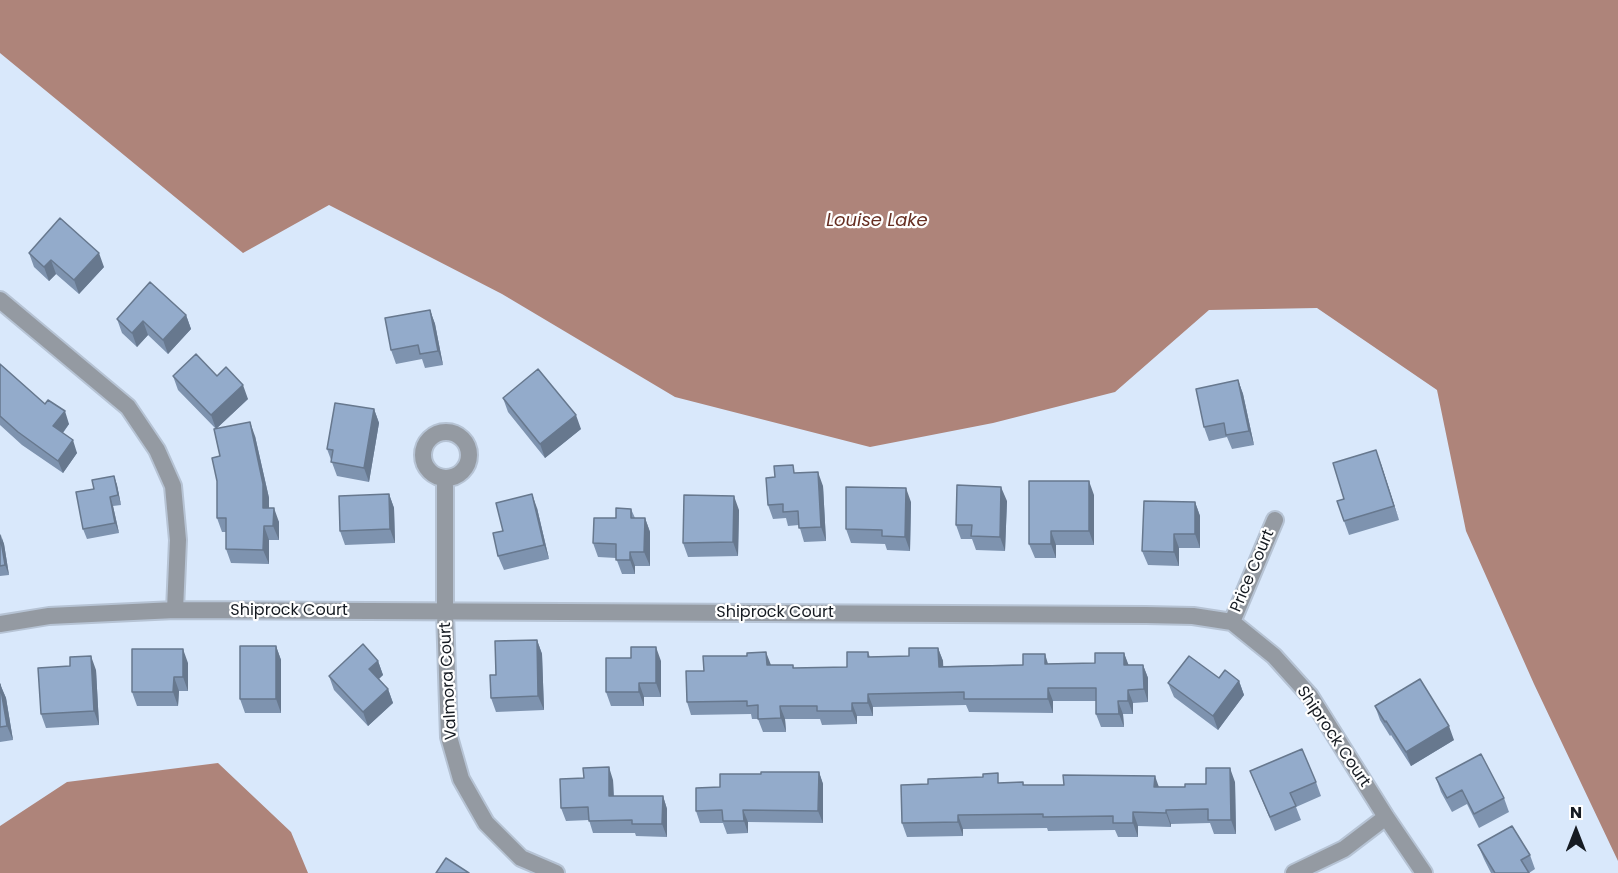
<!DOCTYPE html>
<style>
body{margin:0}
#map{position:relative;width:1618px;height:873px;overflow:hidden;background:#d9e8fb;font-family:Poppins,sans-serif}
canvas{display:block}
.north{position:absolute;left:1546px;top:801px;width:60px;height:60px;-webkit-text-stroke:4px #fff;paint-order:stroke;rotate:0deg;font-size:16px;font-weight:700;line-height:24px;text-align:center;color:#161b22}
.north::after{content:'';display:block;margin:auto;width:21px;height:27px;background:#161b22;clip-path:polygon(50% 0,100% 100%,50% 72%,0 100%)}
</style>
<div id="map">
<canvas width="1618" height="873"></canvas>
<div class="north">N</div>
</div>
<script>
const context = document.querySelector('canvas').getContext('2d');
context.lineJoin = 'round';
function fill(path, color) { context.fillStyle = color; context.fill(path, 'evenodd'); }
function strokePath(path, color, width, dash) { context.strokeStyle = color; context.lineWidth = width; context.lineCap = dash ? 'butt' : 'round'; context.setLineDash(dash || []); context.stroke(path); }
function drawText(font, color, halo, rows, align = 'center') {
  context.font = font + ' Poppins,sans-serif'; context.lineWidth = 4.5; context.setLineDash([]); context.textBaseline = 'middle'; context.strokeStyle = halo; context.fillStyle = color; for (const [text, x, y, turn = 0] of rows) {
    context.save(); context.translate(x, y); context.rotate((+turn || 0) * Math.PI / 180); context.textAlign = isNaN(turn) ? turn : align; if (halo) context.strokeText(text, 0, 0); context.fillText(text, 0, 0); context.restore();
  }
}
fill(new Path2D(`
 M0 0H1618V861L1534 684 1466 531 1437 390 1317 308 1209 310 1115 392 993 423 870 447 675 397 502 294 329 205 243 253 0 53Z
 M218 763 291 832 308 873H0V826L67 782Z`), '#ae847a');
const minor = new Path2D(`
 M0 300 128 407 157 450 173 486 178 540 175 610
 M423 455a23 23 0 1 1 46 0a23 23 0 1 1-46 0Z
 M445 479V612L449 737 461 779 486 823 521 858 556 873
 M1232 622 1275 520
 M0 624 49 616 175 610 1146 615 1193 616 1232 622 1274 656 1310 696 1386 817 1424 873
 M1294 873 1344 849 1386 817`);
strokePath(minor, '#b6c3d4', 20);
strokePath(minor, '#949aa2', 16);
fill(new Path2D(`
 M29 253 104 267 79 294 56 274 49 281 34 267Z
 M430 310 435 324 443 365 425 368 422 359 396 364 391 350Z
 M186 315 191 329 168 354 148 335 137 347 122 333 117 319Z
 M0 364 45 404 69 424 63 433 77 453 63 473 22 445 0 425Z
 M173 376H217L248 399 216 429 255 436 269 498V508L279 522V540H269V564L231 563 226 549V532H222L217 518 220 456 216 429 178 390Z
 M1238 380 1243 394 1254 445 1232 449 1227 437 1209 441 1204 427Z
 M503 398 581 429 545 458 508 412Z
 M374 409 379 423 369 482 337 476 327 449Z
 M1381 464 1399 520 1349 535 1344 521V499Z
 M796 473 823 486 826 541 804 542 799 525 788 526 786 518 773 519 768 505 775 477Z
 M114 476 117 485 121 505 113 506 119 533 87 539 83 529 94 489Z
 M389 494 394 508 395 543 345 545 340 531Z
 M1094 495V545H1056V558H1035L1029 544Z
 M1007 501 1005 551 976 550 972 539H961L956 525Z
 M911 502 910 551 887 550 885 544 851 543 846 529Z
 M1195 502 1200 516V548H1179V566L1148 565 1142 551Z
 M537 508 549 559 504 570 498 556 503 531Z
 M631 509 635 518H645L650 532V566H635V574H622L616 558 598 557 593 543 616 518Z
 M739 510 738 556 688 557 683 543Z
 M0 535 4 544 9 575 0 576Z
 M537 640 542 654 544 710 496 712 491 698 496 675Z
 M276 646 281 660V713H245L240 699Z
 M938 648 943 661V666L1095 663 1124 653 1128 665H1143L1148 678V702L1133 703V714H1123L1124 727H1101L1096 714V701H1053V713L969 712 966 705 873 707V716H857V724L822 725 820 719H785L786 732H763L758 719H752L751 714 691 715 687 702 704 671 771 665H793L794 668 847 667 868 652 870 657 909 656Z
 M378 661 383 675 379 679 388 689 393 703 368 726 334 690 329 676Z
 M661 661V697H644V706H611L606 692Z
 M188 663V691H179L178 706H137L132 692Z
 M96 670 99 725 46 728 41 714Z
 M1219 678 1239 681 1244 695 1218 730 1174 697 1168 683Z
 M0 684 6 698 13 740 0 742Z
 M1375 706 1454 740 1411 766 1391 735 1390 736 1380 720Z
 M1250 771 1316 782 1321 796 1296 807 1301 820 1275 831Z
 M819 772 823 784V823L748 822V833L727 834 723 823H700L696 811 720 787Z
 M1436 778 1504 798 1509 812 1479 828 1467 804 1452 812 1441 792Z
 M613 780 614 796H663L667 809V837L636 836 635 833H593L589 820 566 821 561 808Z
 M1023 782 1024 785 1185 787 1206 784 1235 782 1236 834H1214L1210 823 1171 824V827L1138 826V837H1118L1115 830 1048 831 1047 828 963 829V836L907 837 902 823 1001 783Z
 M1478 845 1530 855 1535 869 1529 873H1491L1484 859Z`), '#7e93af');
fill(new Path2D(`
 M99 253 104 267 79 294 74 280Z
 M51 260 56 274 49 281 44 267Z
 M430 310 435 324 443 365 438 351Z
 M186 315 191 329 168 354 163 340Z
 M143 321 148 335 137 347 132 333Z
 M1238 380 1243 394 1254 445 1249 431Z
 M243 385 248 399 216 429 211 415Z
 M374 409 379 423 369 482 364 468Z
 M65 411 69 424 58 439 53 426Z
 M576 415 581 429 545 458 540 444Z
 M250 422 255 436 269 498V522L263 508Z
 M73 440 77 453 63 473 58 461Z
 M1376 450 1381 464 1399 520 1394 506Z
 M818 472 823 486 826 541 821 527Z
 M114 476 117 485 121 505 118 495Z
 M1089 481 1094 495V545L1089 531Z
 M1001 487 1007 501 1005 551 1000 537Z
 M906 488 911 502 910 551 905 537Z
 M389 494 394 508 395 543 390 529Z
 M532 494 537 508 549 559 544 545Z
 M734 496 739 510 738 556 733 542Z
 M110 497 113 506 119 533 115 523Z
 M1195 502 1200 516V548L1195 534Z
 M274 508 279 522V540L273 526Z
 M645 518 650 532V566L644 552Z
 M264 526 269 540V564L263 550Z
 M1051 531 1056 545V558L1051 544Z
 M1174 534 1179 548V566L1174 552Z
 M1 535 4 544 9 575 5 565Z
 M630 552 635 566V574L630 560Z
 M537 640 542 654 544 710 538 696Z
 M276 646 281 660V713L276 699Z
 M656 647 661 661V697L656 683Z
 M938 648 943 661 944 680 939 667Z
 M183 649 188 663V691L183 677Z
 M766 652 771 665H767Z
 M1124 653 1129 666 1124 665Z
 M1045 654 1049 667 1045 664Z
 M91 656 96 670 99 725 94 711Z
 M378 661 383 675 374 683 369 669Z
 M1143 665 1148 678V702L1144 689Z
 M174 677 179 691 178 706 173 692Z
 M1239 681 1244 695 1218 730 1213 716Z
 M639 683 644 697V706L639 692Z
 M0 684 6 698 13 740 7 726Z
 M1048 688 1053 701V713L1048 699Z
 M388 689 393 703 368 726 363 712Z
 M1128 690 1133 703V714L1128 701Z
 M868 694 873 707V716L868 703Z
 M1118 701 1123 714 1124 727 1119 714Z
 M852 703 857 716V724L852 711Z
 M780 706 785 719 786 732 781 718Z
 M1449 726 1454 740 1411 766 1406 752Z
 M609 767 613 780 614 809 609 796Z
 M1230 768 1235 782 1236 834 1231 820Z
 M819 772 823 784V823L818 811Z
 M1155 776 1160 790 1154 787Z
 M663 796 667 809V837L662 824Z
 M743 810 748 822V833L744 821Z
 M1166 810 1171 824V827L1166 813Z
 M1133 812 1138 826V837L1133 823Z
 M958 815 963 829V836L958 822Z`), '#67788e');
const building = new Path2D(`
 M60 218 99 253 74 280 51 260 44 267 29 253Z
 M150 282 186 315 163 340 143 321 132 333 117 319Z
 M430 310 438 351 420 354 418 345 391 350 385 318Z
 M196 354 217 376 226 367 243 385 211 415 173 376Z
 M0 364 45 404 48 400 65 411 53 426 73 440 58 461 18 432 0 416Z
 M538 369 576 415 540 444 503 398Z
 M1238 380 1249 431 1226 435 1224 423 1204 427 1196 389Z
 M335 403 374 409 364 468 331 462 333 450 327 449Z
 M250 422 263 484V508H274L273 526H264L263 550 226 549V518H217V481L212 458 220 456 214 429Z
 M1376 450 1394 506 1344 521 1337 501 1344 499 1333 463Z
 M793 465 794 473 818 472 821 527 799 528 798 511 783 512V504L768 505 766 478 775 477 774 466Z
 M114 476 118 495 110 497 115 523 83 529 76 492 94 489 92 480Z
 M1029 481H1089V531H1051V544H1029Z
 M957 485 1001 487 1000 537 971 536 972 525H956Z
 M846 487 906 488 905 537 882 536V530L846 529Z
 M389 494 390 529 340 531 339 496Z
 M532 494 544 545 498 556 493 533 503 531 496 503Z
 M684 495 734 496 733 542 683 543Z
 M1144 501 1195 502V534H1174V552L1142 551Z
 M616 508 631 509V518H645L644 552H630V560H616V544L593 543 594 518H616Z
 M0 535 5 565 0 566Z
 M537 640 538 696 491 698 490 675H496L495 641Z
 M363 644 378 661 369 669 388 689 363 712 329 676Z
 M240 646H276V699H240Z
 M631 647H656V683H639V692H606V658H631Z
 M909 648H938L939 667 1023 665V654H1045V664L1095 663V653H1124V665H1143L1144 689 1128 690V701H1118L1119 714H1096V688H1048V699H964V692L868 694V703H852V711H817V706H780L781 718 758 719V705L747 706V701L687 702 686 671H704L703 656H747V653L766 652 767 665H793V668L847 667V652H868V657L909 656Z
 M132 649H183V677H174L173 692H132Z
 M91 656 94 711 41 714 38 668 70 666V657Z
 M1189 656 1219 678 1225 670 1239 681 1213 716 1168 683Z
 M1420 679 1449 726 1406 752 1386 721 1385 722 1375 706Z
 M0 684 7 726 0 727Z
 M1302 749 1316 782 1290 793 1296 806 1270 817 1250 771Z
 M1481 754 1504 798 1474 814 1462 790 1447 798 1436 778Z
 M609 767V796H663L662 824H632V820L589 821 588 807 561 808 560 779 584 778 583 768Z
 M1206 768H1230L1231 820H1208V809L1166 810V813L1133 812V823H1113V816L1043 817V814L958 815V822L902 823 901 785 928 784V779L983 777V774L998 773V783L1023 782V785H1064L1063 775 1155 776 1154 787H1185V784H1206Z
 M761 772H819L818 811 743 810 744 821H723L722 810 696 811V788L720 787V774H761Z
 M1512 826 1530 855 1521 860 1529 873H1495L1478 845Z
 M446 858 469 873H436Z`);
fill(building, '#93abcb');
strokePath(building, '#67788e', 1.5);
drawText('16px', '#161b22', '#fff', [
 ["Price Court",1253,571,-67],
 ["Shiprock Court",289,611],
 ["Shiprock Court",775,613],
 ["Valmora Court",449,681,-93],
 ["Shiprock Court",1333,737,56]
]);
drawText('italic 18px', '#672f22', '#fff', [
 ["Louise Lake",877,221]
]);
</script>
